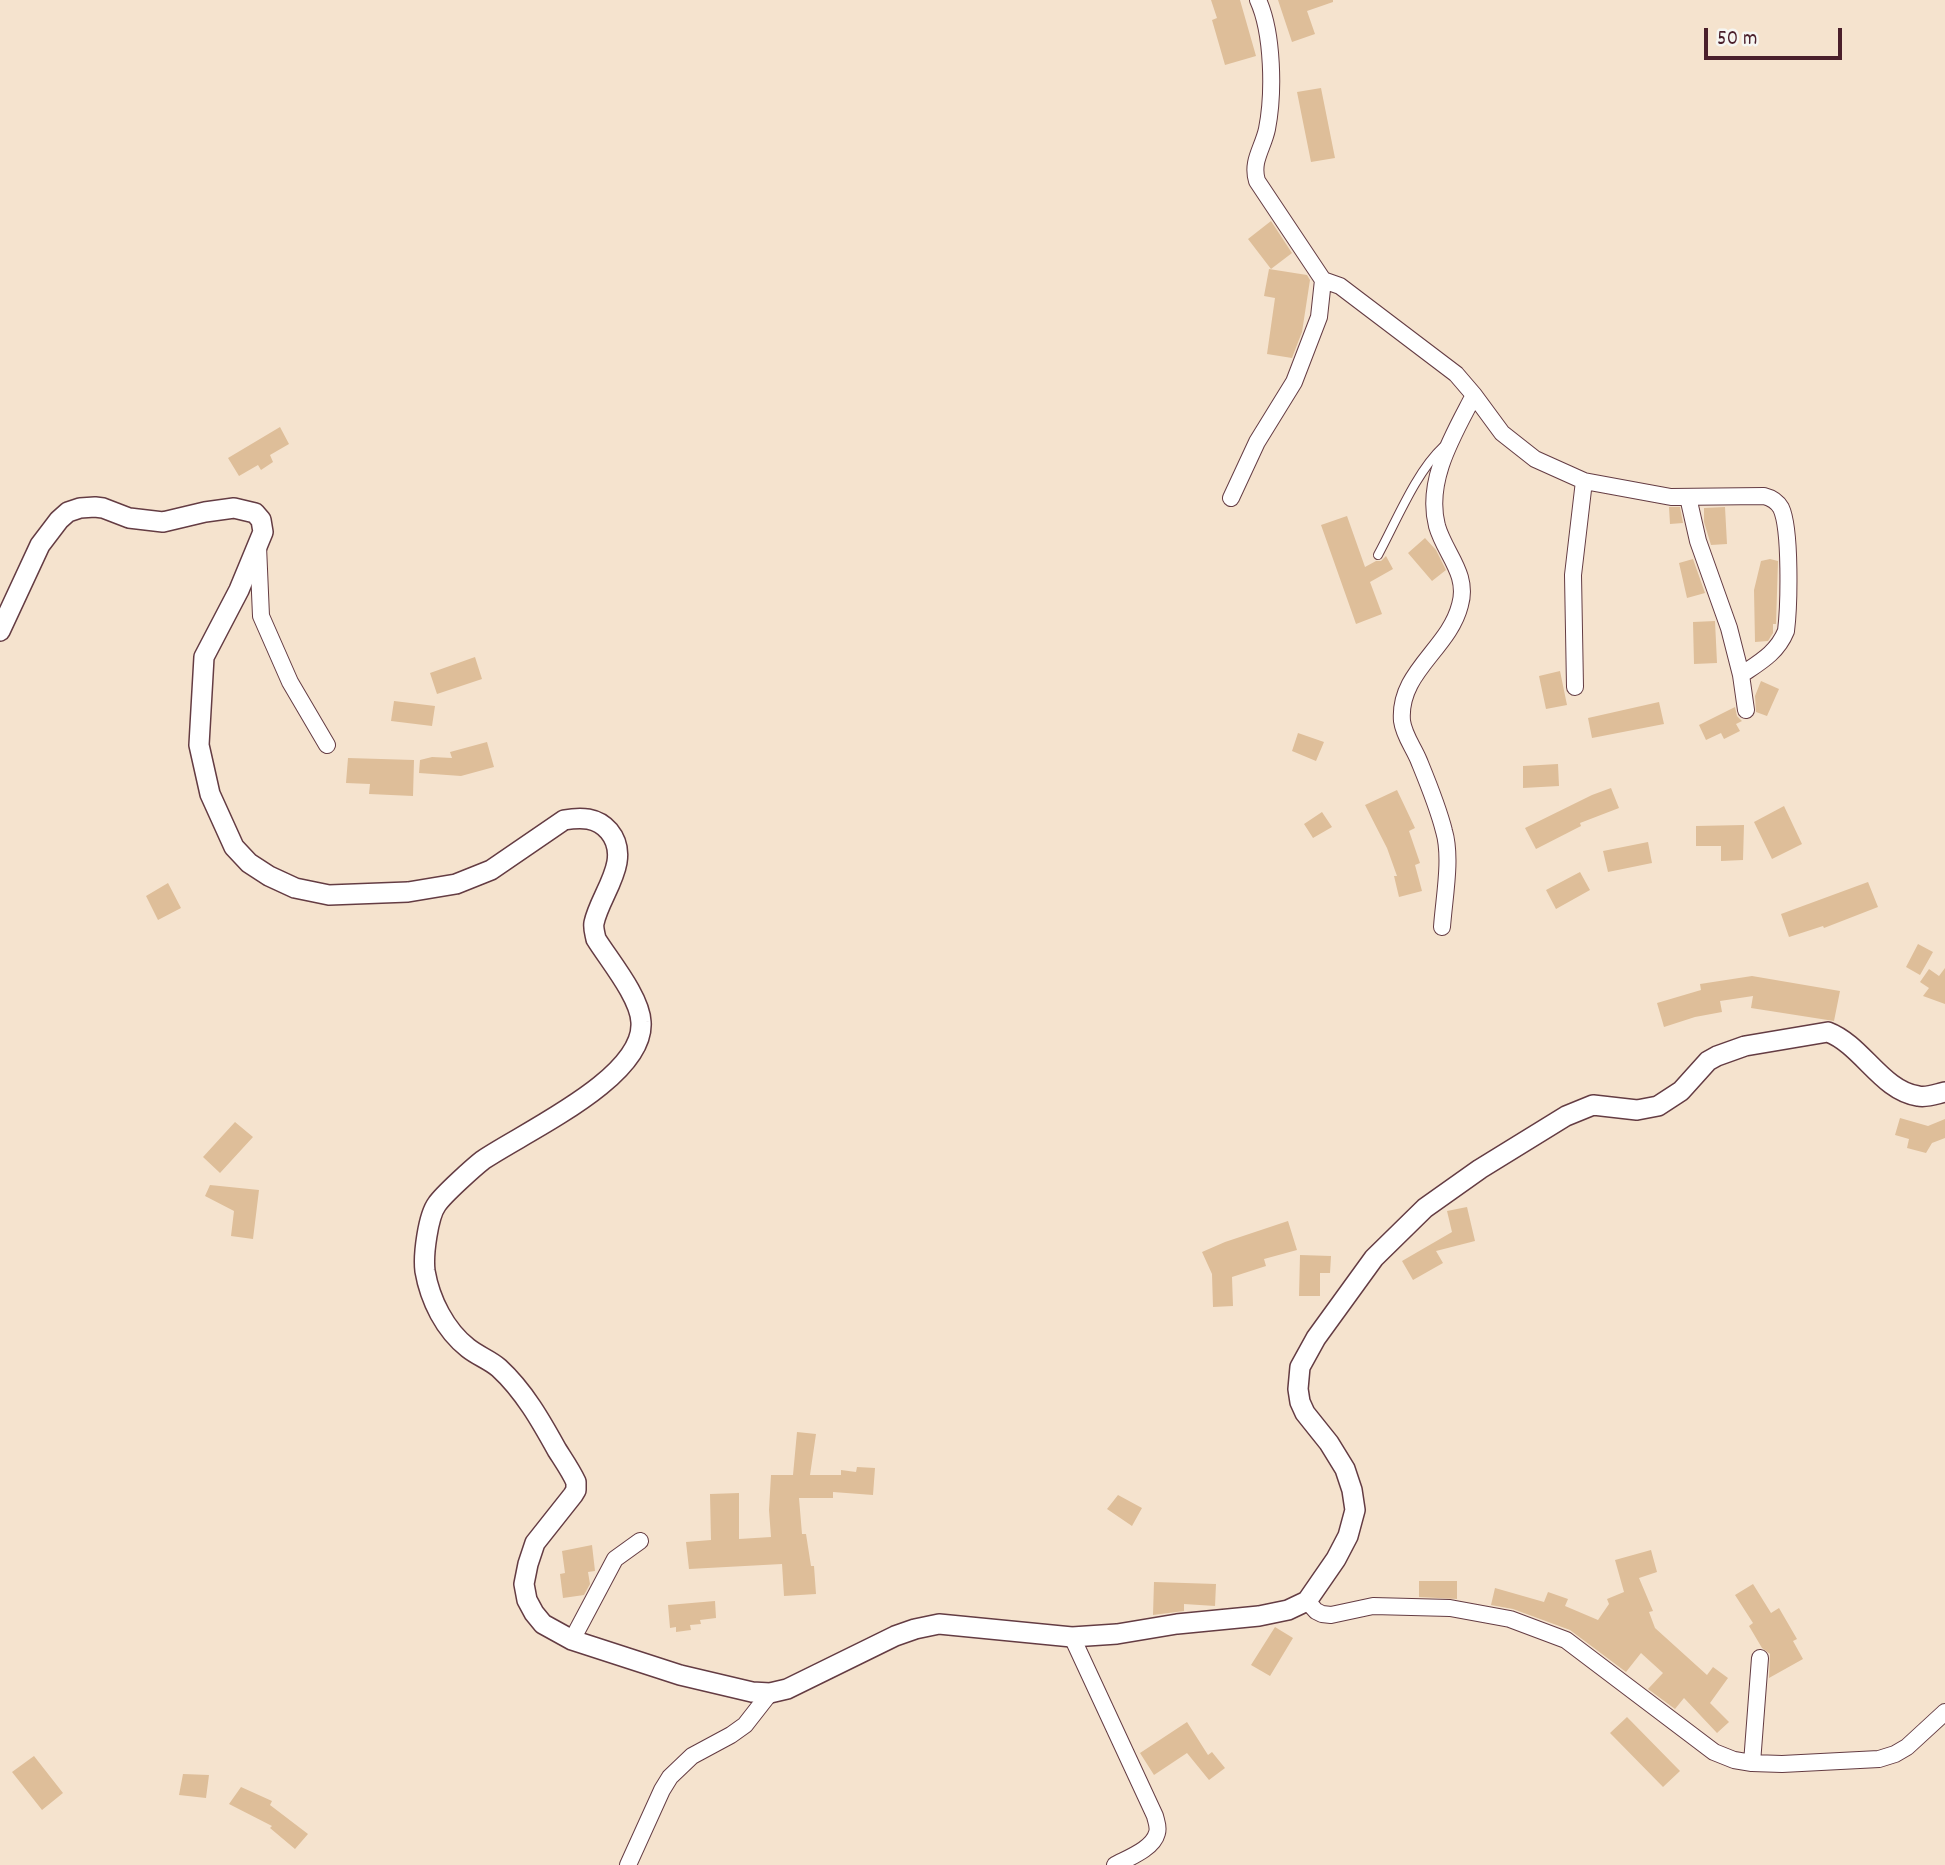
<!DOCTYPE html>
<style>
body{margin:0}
#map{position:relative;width:1945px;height:1865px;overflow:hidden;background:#f5e3ce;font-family:Dekko,sans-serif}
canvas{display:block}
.scale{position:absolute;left:1704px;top:28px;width:138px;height:32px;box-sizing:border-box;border:4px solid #4a1f2b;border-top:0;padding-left:9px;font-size:21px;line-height:24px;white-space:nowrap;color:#4a1f2b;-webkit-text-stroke:5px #f6f6f2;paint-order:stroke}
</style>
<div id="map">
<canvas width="1945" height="1865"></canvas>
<div class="scale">50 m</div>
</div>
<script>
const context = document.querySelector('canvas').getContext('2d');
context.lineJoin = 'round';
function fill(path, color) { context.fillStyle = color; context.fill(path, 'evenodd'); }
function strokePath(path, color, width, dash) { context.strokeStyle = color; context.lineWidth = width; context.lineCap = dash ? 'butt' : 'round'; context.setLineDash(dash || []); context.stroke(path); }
fill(new Path2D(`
 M1211 0H1240L1256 56 1225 65 1212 20 1217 18Z
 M1278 0H1333V2L1307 11 1315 34 1292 42Z
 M1321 88 1335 158 1311 162 1297 92Z
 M1271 221 1292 253 1271 269 1248 239Z
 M1269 269 1307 275 1310 280 1302 332 1292 358 1267 354 1275 298 1264 296Z
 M280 427 289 444 270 455 273 462 261 470 258 465 239 476 228 458Z
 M1669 507H1680L1683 523 1670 524Z
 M1725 507 1727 544 1711 545 1704 522V508Z
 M1347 516 1365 567 1376 561H1381L1386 556 1393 569 1370 582 1382 614 1356 624 1321 525Z
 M1425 538 1436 550 1446 570 1432 581 1408 553Z
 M1693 559 1705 593 1687 598 1679 563Z
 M1770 559 1778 561 1776 624H1773V633L1768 641 1755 642 1754 590 1761 561Z
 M1715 621 1717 663 1694 664 1693 622Z
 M475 657 482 679 437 694 430 673Z
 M1560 671 1567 705 1546 709 1539 676Z
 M1761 681 1779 689 1767 716 1756 712 1755 696Z
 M394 701 435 706 432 726 391 721Z
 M1659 702 1664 724 1592 738 1588 718Z
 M1735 707 1737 716 1742 721 1736 724 1740 731 1724 739 1721 733 1706 740 1699 725Z
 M1298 733 1324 742 1316 761 1292 751Z
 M487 742 494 767 461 776 419 773 420 760 432 757 452 758 450 752Z
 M348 758 414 760 413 796 369 794 370 784 346 783Z
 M1558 764 1559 786 1523 788V766Z
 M1611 788 1619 808 1580 823 1581 826 1536 849 1525 828 1592 795Z
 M1397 790 1415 828 1409 831 1420 863 1415 865 1422 891 1399 897 1394 876H1397L1387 848 1365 805Z
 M1784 806 1802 844 1772 859 1754 822Z
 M1322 812 1332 827 1313 838 1304 824Z
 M1744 825 1743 860 1721 861V846H1696V826Z
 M1648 842 1652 863 1608 872 1603 851Z
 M1580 872 1590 890 1556 909 1546 890Z
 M1868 882 1878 907 1824 928 1823 926 1789 937 1781 914Z
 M168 883 181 908 158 920 146 896Z
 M1918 944 1933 952 1920 975 1906 967Z
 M1945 968V1004L1923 996 1929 988 1920 982 1929 969 1939 976Z
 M1752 976 1840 991 1834 1021 1751 1008 1753 996 1720 1001 1722 1012 1695 1017 1664 1027 1657 1003 1701 990 1700 984Z
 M1900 1118 1928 1126 1945 1119V1138L1932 1143 1926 1153 1907 1148 1909 1139 1895 1135Z
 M235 1122 253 1137 220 1173 203 1157Z
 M210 1185 259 1190 253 1239 231 1236 234 1211 205 1196Z
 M1467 1207 1475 1241 1436 1251 1443 1263 1413 1280 1402 1261 1452 1232 1447 1211Z
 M1288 1221 1297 1250 1264 1259 1266 1266 1232 1277 1233 1306 1213 1307 1212 1274 1202 1252 1225 1242Z
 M1300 1255 1331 1256 1330 1273H1320V1296H1299Z
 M797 1432 816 1434 810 1475H841V1470L856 1472 857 1467 875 1468 873 1495 833 1492V1498H799L802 1534H806L811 1566H814L816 1594 784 1596 782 1564 689 1569 686 1542 711 1540 710 1494 739 1493V1539L771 1537 769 1510 771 1475H793Z
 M1118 1495 1142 1508 1132 1526 1107 1509Z
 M592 1545 595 1571 588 1572 590 1584 584 1595 563 1598 560 1574 565 1573 562 1551Z
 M1651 1550 1657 1572 1639 1578 1653 1611 1649 1612 1655 1628 1707 1675 1713 1667 1728 1678 1710 1703 1729 1722 1717 1733 1684 1698 1675 1709 1648 1689 1663 1673 1641 1653 1626 1672 1570 1630 1513 1609 1491 1605 1495 1588 1544 1602 1548 1592 1568 1599 1565 1606 1598 1620 1609 1604 1607 1599 1624 1592 1615 1560Z
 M1419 1581H1457V1599L1419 1597Z
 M1154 1582 1216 1584 1215 1606 1184 1604V1611L1153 1615Z
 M1753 1584 1771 1613 1779 1608 1797 1639 1793 1641 1803 1659 1769 1678 1770 1654 1762 1648 1749 1626 1753 1623 1735 1595Z
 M715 1601 716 1618 700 1620 701 1624 690 1625 691 1630 676 1632V1627L670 1628 668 1605Z
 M1275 1627 1293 1638 1270 1676 1251 1665Z
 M1627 1717 1680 1771 1663 1787 1610 1733Z
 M1187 1722 1208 1755 1212 1752 1225 1768 1209 1780 1187 1753 1154 1775 1140 1753Z
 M34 1756 63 1793 42 1810 12 1772Z
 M183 1774 209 1775 206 1798 179 1795Z
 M241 1787 272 1801 270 1805 308 1834 295 1849 270 1828 272 1826 229 1804Z`), '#debe99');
const service = new Path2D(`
 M1378 555C1396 522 1416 472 1443 447`);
const minor = new Path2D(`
 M1258 0C1273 33 1274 93 1267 129 1263 148 1251 161 1257 181L1323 280 1340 286 1456 374 1474 395 1502 433 1535 459 1584 481 1671 497 1764 496C1772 498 1777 501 1781 508 1791 529 1789 607 1786 631 1777 653 1760 662 1741 675
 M1688 497 1698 541 1729 628 1741 675 1746 710
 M1231 498 1257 442 1294 382 1319 317 1323 280
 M258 546 261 616 290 682 327 745
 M1575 687 1573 575 1584 481
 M1442 927C1444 898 1452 858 1444 831 1438 807 1428 783 1419 761 1414 748 1404 736 1402 721 1398 672 1449 649 1460 605 1469 574 1445 554 1437 526 1425 480 1454 434 1474 395
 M1307 1601 1316 1611 1322 1614 1331 1615 1373 1606 1450 1608 1510 1619 1566 1640 1714 1752 1734 1760 1752 1763 1782 1764 1879 1759 1895 1754 1907 1747 1945 1712
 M1072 1637 1155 1816C1156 1821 1159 1827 1157 1833 1153 1849 1128 1858 1115 1865
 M572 1640 615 1559 640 1541
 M1752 1763 1760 1658
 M628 1865 662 1790 670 1777 692 1756 731 1735 745 1725 770 1693`);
const tertiary = new Path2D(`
 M0 631 40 545 59 520 68 512 80 508 95 507 103 508 129 518 163 522 205 512 234 508 255 513 261 520 263 532 239 590 204 657 199 745 210 794 234 847 249 863 269 876 295 888 329 895 408 892 456 884 491 870 564 820C581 817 597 817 609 831 633 860 600 894 594 923 593 928 595 934 596 939 609 960 640 997 641 1022 645 1078 524 1132 483 1160 474 1167 444 1194 437 1204 428 1216 423 1255 425 1271 430 1300 445 1330 468 1348 478 1356 490 1360 499 1368 524 1391 541 1421 557 1450 564 1461 571 1471 576 1482V1490L573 1495 535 1543 528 1564 524 1584 527 1600 534 1613 543 1624 572 1640 680 1675 752 1692 770 1693 787 1689 895 1636 915 1629 939 1624 1072 1637 1117 1634 1177 1624 1259 1616 1288 1610 1307 1601 1336 1559 1348 1536 1355 1510 1352 1490 1345 1469 1329 1443 1305 1413 1300 1402 1298 1389 1300 1367 1316 1338 1374 1258 1425 1208 1480 1169 1566 1116 1593 1105 1637 1110 1658 1106 1681 1091 1708 1061 1717 1056 1745 1046 1828 1032C1862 1045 1882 1091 1918 1096 1927 1098 1936 1094 1945 1092`);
strokePath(service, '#643c43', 10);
strokePath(minor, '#643c43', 18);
strokePath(tertiary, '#643c43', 22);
strokePath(service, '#fff', 8);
strokePath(minor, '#fff', 16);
strokePath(tertiary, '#fff', 19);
</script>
